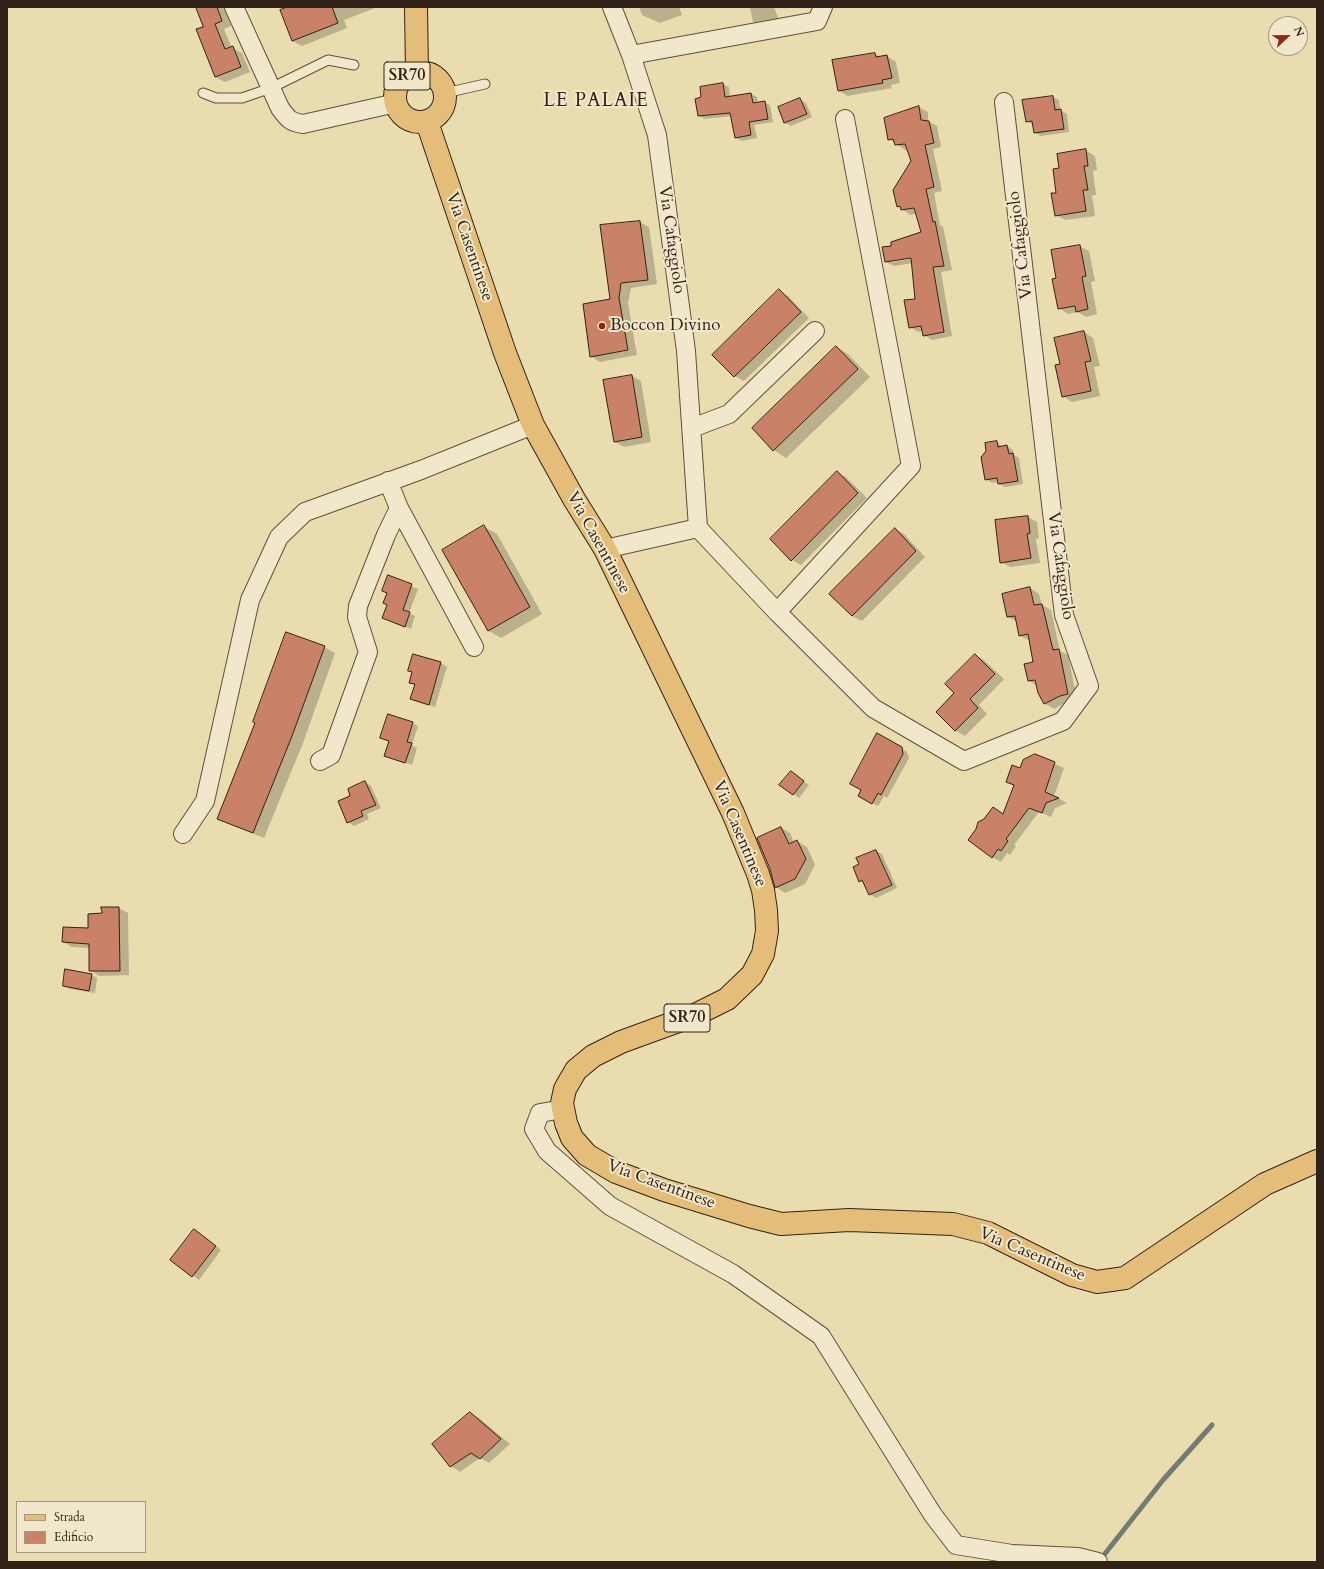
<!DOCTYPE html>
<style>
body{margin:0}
#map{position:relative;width:1324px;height:1569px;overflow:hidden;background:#e9dcaf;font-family:Cardo,serif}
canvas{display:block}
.frame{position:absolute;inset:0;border:8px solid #312217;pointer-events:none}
.legend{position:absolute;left:16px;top:1501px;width:130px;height:52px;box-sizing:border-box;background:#f1e8cb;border:1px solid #a49983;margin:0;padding:5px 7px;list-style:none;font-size:12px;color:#312217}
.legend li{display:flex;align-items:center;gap:8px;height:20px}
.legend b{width:20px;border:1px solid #a49983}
.north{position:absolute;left:1268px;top:16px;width:40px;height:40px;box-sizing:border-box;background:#f1e8cb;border:1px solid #a49983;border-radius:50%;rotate:68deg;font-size:11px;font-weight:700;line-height:16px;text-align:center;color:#312217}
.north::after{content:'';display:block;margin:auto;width:14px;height:18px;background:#8f2418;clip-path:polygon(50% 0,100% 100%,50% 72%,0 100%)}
</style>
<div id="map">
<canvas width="1324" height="1569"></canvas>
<div class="frame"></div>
<ul class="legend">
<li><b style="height:5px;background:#e4be78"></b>Strada</li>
<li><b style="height:11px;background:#c98267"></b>Edificio</li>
</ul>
<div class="north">N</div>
</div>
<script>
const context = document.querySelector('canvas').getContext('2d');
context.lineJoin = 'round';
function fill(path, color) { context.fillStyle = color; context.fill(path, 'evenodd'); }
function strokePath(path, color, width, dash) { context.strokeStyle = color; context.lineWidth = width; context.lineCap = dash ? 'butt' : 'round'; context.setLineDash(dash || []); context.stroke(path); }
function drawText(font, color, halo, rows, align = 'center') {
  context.font = font + ' Cardo,serif'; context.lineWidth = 4; context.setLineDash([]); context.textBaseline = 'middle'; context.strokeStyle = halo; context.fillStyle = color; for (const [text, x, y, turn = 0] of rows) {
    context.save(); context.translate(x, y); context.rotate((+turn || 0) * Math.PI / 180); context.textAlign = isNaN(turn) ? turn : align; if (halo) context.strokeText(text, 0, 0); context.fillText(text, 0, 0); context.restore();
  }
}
fill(new Path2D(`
 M197 7H224L231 26 224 29 232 48 242 53 250 72 225 82 215 77 205 27Z
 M291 7H378L344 20 347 28 302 46 292 41Z
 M639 7H679L682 15 660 23 642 15Z
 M750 7H774L780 23 761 26 753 22Z
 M874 54 881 57 887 56 896 62 900 83 891 85 892 88 848 96 839 91Z
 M723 84 729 87 730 97 751 94 757 97 758 103 764 102 770 105 773 122 754 125 757 138 741 141 735 137 732 116 705 119 699 116 703 98 701 87Z
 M1053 97 1059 100 1060 110 1067 114 1069 132 1041 136 1035 133 1033 125 1027 121Z
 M800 99 806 103 812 117 791 126 785 123 779 108Z
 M919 107 928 112V121L937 126 941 147 933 149 942 191 934 193 940 225 943 227 952 270 941 272 952 336 932 340 924 335 923 331 918 332 910 327 917 299 913 263 894 266 886 262 892 246 923 233 917 213 910 215 898 206 912 161 908 149 905 150 889 139 885 119ZM916 256 917 258 892 262V260Z
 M1085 150 1095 156 1097 170 1093 171 1096 195H1092L1095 216 1065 220 1056 215 1060 169Z
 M640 222 649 227 657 284 631 288 628 303 637 355 600 362 591 356Z
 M1079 246 1089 251 1095 281 1091 282 1097 314 1086 317 1078 312 1068 314 1059 308 1057 279Z
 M779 291 788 296 809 318 744 381 735 376 714 355Z
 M1084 332 1093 338 1100 366 1094 367 1100 396 1072 402 1063 396 1061 365Z
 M836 347 848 354 870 377 786 458 774 450 753 428Z
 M632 376 641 381 651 442 624 447 615 442Z
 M997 442 1003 447 1007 446 1013 450 1014 455 1019 458 1023 484 1005 487 999 484 998 482 992 483 986 479Z
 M837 472 846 477 867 498 801 565 792 560Z
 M1028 517 1037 522 1039 538 1036 539 1040 563 1010 567 1001 562Z
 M484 527 497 534 542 614 501 638 489 631 443 550Z
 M895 529 904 534 925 557 862 621 852 616 831 594Z
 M388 576 418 589 409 613 415 616 411 629 384 618 388 605V594L383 591Z
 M1030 588 1039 594 1042 605 1051 610 1060 651 1068 655 1077 699 1069 701 1054 709 1044 703 1038 686 1029 681 1034 663 1030 641 1020 636 1017 622 1008 617Z
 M324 647 335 653 303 743 264 838 230 824 219 818 256 723Z
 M414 655 441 663 447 667 435 707 418 702 412 699 415 685 410 683 413 673 409 671Z
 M975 655 984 660 1004 679 979 705 987 714 965 736 956 731 937 712 955 693Z
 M412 723 418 726 412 745 417 748 412 765 385 755 389 742 381 737Z
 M877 735 907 752 909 758 887 798 884 796 878 806 859 796 862 790Z
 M1035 755 1064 768 1054 796 1067 803 1055 808 1051 817 1039 812 1014 845 1016 846 1010 855 1007 853 1001 862 992 857 984 820 993 808 1004 815 1014 785 1007 781Z
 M791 772 809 785 799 798 781 785Z
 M365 782 371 786 381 808 367 814 369 819 354 826 348 822 352 796Z
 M781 828 790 833 794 843 797 841 807 847 815 865 805 884 785 893 776 887Z
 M876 851 882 854 897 888 876 898 870 894 865 884 860 881V865Z
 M119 908 128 913 129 975 99 976 90 970V948L72 947 63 942 89 930 103 914Z
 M92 975 97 978 95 993 70 989 64 986Z
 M200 1234 221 1250 199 1280 172 1259Z
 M470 1413 479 1418 510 1444 489 1463 480 1458 460 1472 451 1466Z`), '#0003');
strokePath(new Path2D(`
 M1100 1560 1163 1480 1212 1425`), '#727c77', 5);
const building = new Path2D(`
 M196 7H217L222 21 215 24 225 49 233 46 241 67 215 77 196 29 203 27Z
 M288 7H332L338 23 292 41 280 10Z
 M875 53 876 57 887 55 892 78 882 80 883 83 838 91 832 60Z
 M723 83 725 97 751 93 753 103 765 101 768 119 749 122 751 135 735 138 730 113 698 116 695 99 701 97 700 87Z
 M1053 96 1055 110 1061 109 1064 129 1034 133 1032 121 1026 122 1022 100Z
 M800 98 807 114 784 123 778 107Z
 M919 106 921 120 929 121 934 143 925 145 934 187 926 189 933 222 935 221 944 266 933 267 944 332 923 336 921 326 909 328 904 300 915 299 911 258 885 262 882 247 891 246V242L921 232 914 208 901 210 900 206 897 207 893 190 911 161 905 144 895 145 893 139 888 140 884 118Z
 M1086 149 1088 166H1084L1088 190H1083L1086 211 1055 216 1051 193H1056L1053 169 1059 168 1057 154Z
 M640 221 648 280 621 283 619 298 628 350 590 357 583 304 610 299 600 225Z
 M1080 245 1086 276 1082 277 1088 309 1076 312 1075 306 1058 309 1052 279 1056 278 1051 250Z
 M779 289 801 312 734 377 712 355Z
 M1084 331 1091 361 1085 362 1091 391 1062 397 1055 365 1060 364 1054 338Z
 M836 346 858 369 773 451 752 428Z
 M632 375 642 437 614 442 603 380Z
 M997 441 998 447 1007 445 1009 454 1013 453 1018 481 998 484 997 478 985 480 981 457 986 451 985 443Z
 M837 471 858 493 791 561 770 539Z
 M1028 516 1030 533 1027 534 1031 558 1000 563 995 520Z
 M484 525 530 607 488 631 442 550Z
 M895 528 916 551 852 616 829 594Z
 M388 575 412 584 403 610 410 612 405 627 382 618 387 605 383 603 387 593 382 591Z
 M1030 587 1034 605 1042 604 1053 650 1059 649 1068 694 1060 696 1044 704 1038 693 1035 680 1028 681 1024 664 1033 662 1028 634 1019 636 1015 616 1007 617 1002 594Z
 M286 632 325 646 292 736 253 833 217 819 255 723 253 722Z
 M413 654 441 662 429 705 410 699 415 684 409 683 412 672 408 671Z
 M975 654 995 674 970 699 978 708 955 731 936 712 954 693 945 684Z
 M388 714 413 722 407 742 412 743 405 763 384 756 389 741 380 738Z
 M877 733 902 747 903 754 881 795 878 793 872 804 858 796 861 790 850 784Z
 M1035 754 1055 762 1045 792 1059 798 1046 803 1042 813 1029 808 1006 839 1008 841 1001 851 998 849 992 858 968 840 976 829 978 822 984 819 993 807 1003 814 1014 785 1006 782 1012 765 1020 768 1023 760Z
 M791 771 804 781 793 795 779 785Z
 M365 781 376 805 361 811 363 816 347 823 338 801 350 796 348 789Z
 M781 827 789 844 797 840 806 859 795 879 775 888 770 869 757 838Z
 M876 850 892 885 869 895 862 880 859 882 853 867 859 864 856 858Z
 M101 907H119L120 971H89V944L62 942 63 927 88 928V914L102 913Z
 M65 969 92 974 89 991 63 986Z
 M194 1229 216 1246 192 1277 170 1260Z
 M470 1412 501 1439 480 1459 471 1453 450 1467 432 1444Z`);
fill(building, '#c98267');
strokePath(building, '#312217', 1);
const service = new Path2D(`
 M203 93 216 98H242L271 88 328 60 354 65
 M445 93 485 84`);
const minor = new Path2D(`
 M234 7 280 108C288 119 290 122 303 124L396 103
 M612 7 631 55 657 135 686 351 698 528 777 612 873 708 964 761 1063 721 1089 686 1064 615 1004 102
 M631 55 817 21 823 7
 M692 428 729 414 815 331
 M399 508 474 647
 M605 549 698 528
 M777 612 911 466 845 119
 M320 761 331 755 368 652 357 617 358 606 386 535 399 508 388 481
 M183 834 205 801 250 600 279 537 305 512 421 470 533 425
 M563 1109 540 1113 534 1129 547 1151 610 1206 733 1274 821 1336 933 1515 956 1545 1012 1554 1078 1557 1098 1562`);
const primary = new Path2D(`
 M416 7 417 72
 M395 97a25 25 0 1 1 50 0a25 25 0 1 1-50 0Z
 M427 122 505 353 533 425 574 499 605 549 733 813 758 874 763 890 766 910 767 931 763 954 752 975 727 999 695 1015 621 1042 593 1056 576 1070 565 1089 562 1103 566 1123 572 1138 587 1155 616 1172 664 1190 749 1216 781 1224 849 1220 953 1224 988 1233 1072 1275 1097 1282 1125 1278 1265 1184 1317 1161`);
strokePath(service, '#5f503d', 11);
strokePath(minor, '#5f503d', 20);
strokePath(primary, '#312217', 24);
strokePath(service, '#f1e8cb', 9);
strokePath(minor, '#f1e8cb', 18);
strokePath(primary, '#e4be78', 22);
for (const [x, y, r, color] of [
 [602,326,4,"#8f2418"]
]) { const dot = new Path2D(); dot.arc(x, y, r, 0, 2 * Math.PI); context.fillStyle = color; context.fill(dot); strokePath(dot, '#f1e8cb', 1.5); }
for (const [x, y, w] of [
 [407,76,46],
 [687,1018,46]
]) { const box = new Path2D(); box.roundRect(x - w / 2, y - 14, w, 28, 3); context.fillStyle = '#f1e8cb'; context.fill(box); strokePath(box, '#312217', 1); }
drawText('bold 16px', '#312217', null, [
 ["SR70",407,76],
 ["SR70",687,1018]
]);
drawText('17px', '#312217', '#f1e8cb', [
 ["Via Cafaggiolo",671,240,82],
 ["Via Cafaggiolo",1021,245,-97],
 ["Via Casentinese",469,247,71],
 ["Via Casentinese",598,543,61],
 ["Via Cafaggiolo",1060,566,82],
 ["Via Casentinese",739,834,67],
 ["Via Casentinese",661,1185,20],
 ["Via Casentinese",1032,1255,23]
]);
drawText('17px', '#312217', '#f1e8cb', [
 ["Boccon Divino",610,326]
], 'left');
context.letterSpacing = '1px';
drawText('19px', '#312217', '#f1e8cb', [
 ["LE PALAIE",596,102]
]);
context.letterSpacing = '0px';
</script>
